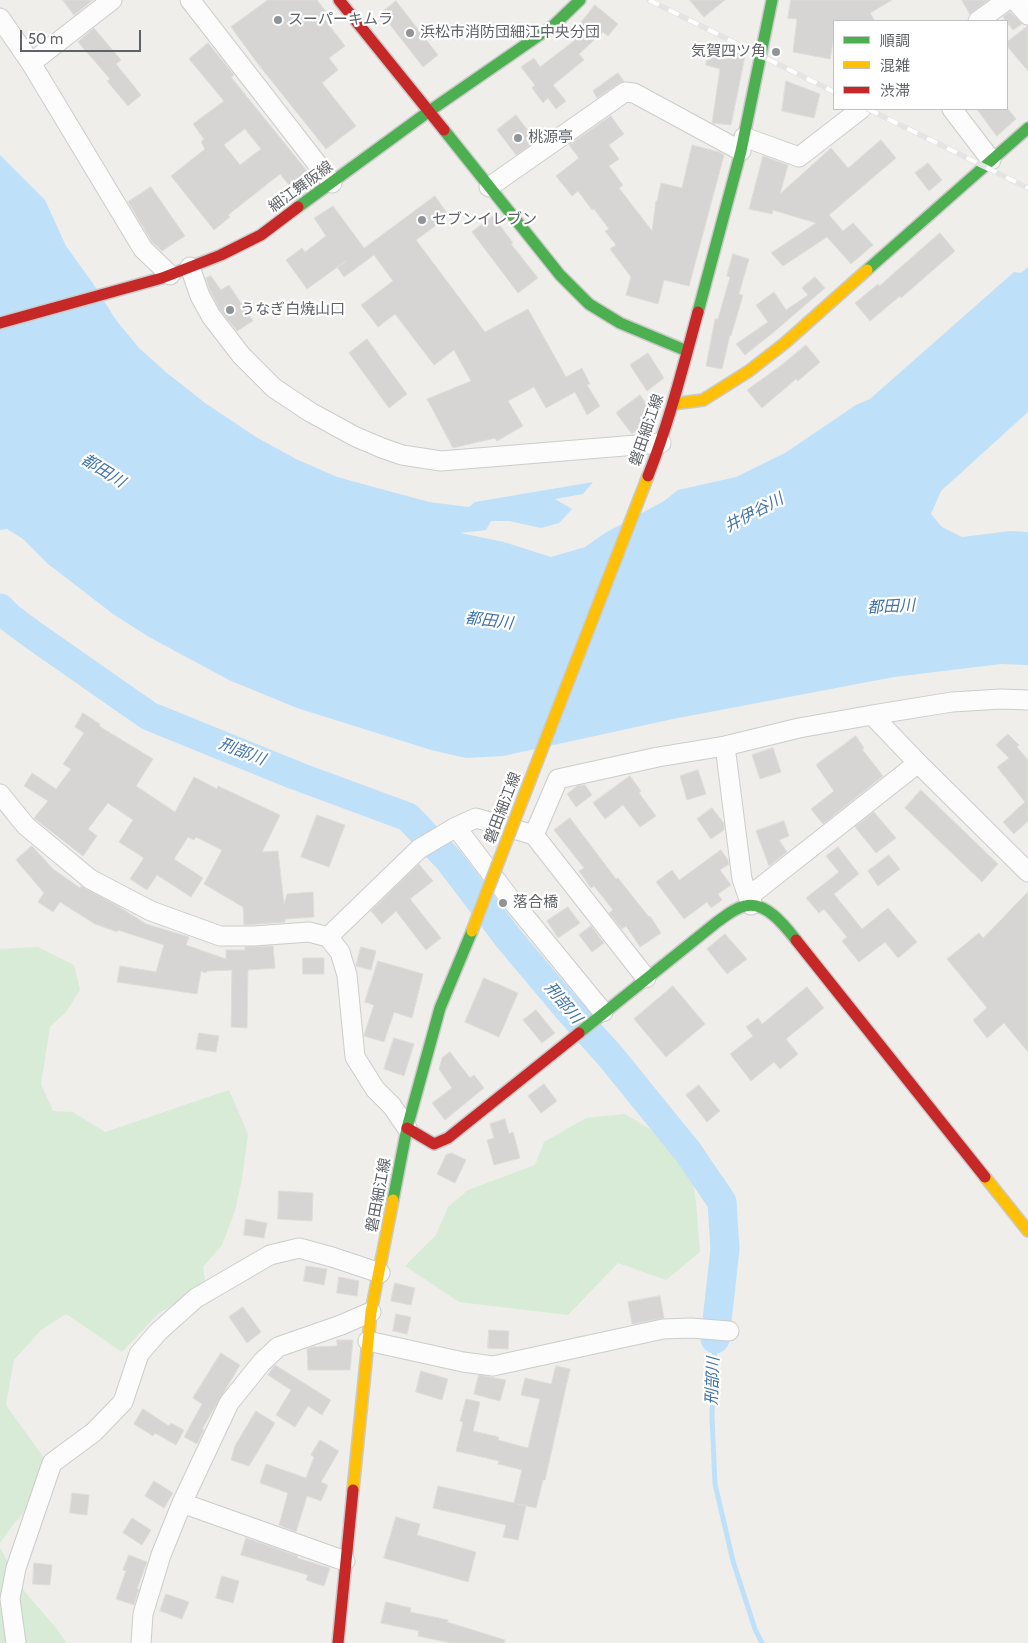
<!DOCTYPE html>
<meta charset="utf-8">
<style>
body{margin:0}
#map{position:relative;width:1028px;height:1643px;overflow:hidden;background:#efeeea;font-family:Cabin,"Noto Sans JP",sans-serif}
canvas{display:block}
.legend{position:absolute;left:833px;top:20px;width:175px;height:90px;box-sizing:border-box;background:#fff;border:1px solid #bfc1c3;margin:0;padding:6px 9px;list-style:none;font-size:15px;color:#5f6368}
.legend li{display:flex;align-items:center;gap:10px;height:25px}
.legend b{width:25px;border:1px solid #bfc1c3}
.scale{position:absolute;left:20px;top:30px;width:121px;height:22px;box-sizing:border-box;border:2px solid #5f6368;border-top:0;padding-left:6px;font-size:15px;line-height:18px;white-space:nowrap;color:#5f6368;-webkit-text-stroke:4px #fff;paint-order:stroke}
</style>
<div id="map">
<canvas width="1028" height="1643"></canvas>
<ul class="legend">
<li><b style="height:6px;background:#4caf50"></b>順調</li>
<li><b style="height:6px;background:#ffc107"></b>混雑</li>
<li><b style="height:6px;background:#c62828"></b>渋滞</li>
</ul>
<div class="scale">50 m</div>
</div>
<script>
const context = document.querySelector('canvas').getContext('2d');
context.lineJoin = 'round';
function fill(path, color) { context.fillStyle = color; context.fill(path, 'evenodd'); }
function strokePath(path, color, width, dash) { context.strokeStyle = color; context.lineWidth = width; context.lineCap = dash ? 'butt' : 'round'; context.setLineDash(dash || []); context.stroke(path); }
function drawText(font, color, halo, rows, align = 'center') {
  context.font = font + ' Cabin,"Noto Sans JP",sans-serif'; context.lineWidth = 4.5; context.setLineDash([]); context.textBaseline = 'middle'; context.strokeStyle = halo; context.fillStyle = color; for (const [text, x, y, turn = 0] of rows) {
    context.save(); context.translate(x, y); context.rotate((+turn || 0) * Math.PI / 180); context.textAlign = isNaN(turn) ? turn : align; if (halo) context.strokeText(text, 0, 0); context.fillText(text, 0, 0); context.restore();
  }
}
fill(new Path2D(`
 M38 947 74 965 80 990 66 1012 50 1027 41 1084 53 1111 73 1112 105 1132 229 1090 248 1134 242 1179 235 1211 222 1245 203 1267 206 1287 159 1313 122 1352 66 1314 41 1330 14 1360 6 1405 44 1458 30 1506 13 1525 0 1543V949Z
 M625 1114 688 1152 696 1202 700 1252 666 1280 618 1263 568 1315 459 1302 405 1266 436 1235 448 1207 468 1190 535 1165 544 1142 586 1118Z
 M0 1548 25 1592 56 1628 67 1643H0Z`), '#d8ebd6');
fill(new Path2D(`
 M0 155 45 200 66 246 92 282 116 320 139 348 167 373 205 403 256 437 296 459 337 477 429 502 469 507 475 502 593 482 583 494 555 499 572 509 559 523 541 528 509 521H491L486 530 460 533 504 542 551 557 585 547 605 533 664 501 678 490 736 477 785 453 856 405 870 399 1014 272 1021 273 1028 267V412L941 491 931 514 942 527 962 537 1010 531 1028 532V665L1001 664 894 677 673 719 503 756 466 758 431 750 297 708 229 680 149 637 113 614 48 564 23 539 7 529 0 530Z`), '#bfe0f9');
strokePath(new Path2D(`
 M715 1339 712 1417 715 1484 733 1561 755 1629 762 1643`), '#bfe0f9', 5);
strokePath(new Path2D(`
 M0 608 10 618 33 635 149 716 297 776 408 817 449 860 509 939 567 1008 611 1057 688 1152 722 1202 725 1249 715 1339`), '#bfe0f9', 29);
const building = new Path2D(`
 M63 0H93L74 15Z
 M268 0H317L327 13 323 17 345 46 329 58 338 70 322 83 356 126 326 149 258 64 231 27Z
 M690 0H725L704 17Z
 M791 0H892L870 13 875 21H834V37L830 59 793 52 797 19 788 18Z
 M962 0H988L970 14Z
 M396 1 438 55 423 67 381 13Z
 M595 5 618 24 608 36 603 32 579 54 584 60 553 85 566 101 556 109 548 98 543 103 532 88 535 85 521 67 534 58 540 67 575 40 568 33 582 21Z
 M1010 12 1022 24 1013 30 1003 17Z
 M1028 26V71L1007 46V42Z
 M94 28 121 60 116 64 141 95 128 106 107 81 110 79 78 42Z
 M208 43 234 75 231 77 307 171 289 185 280 174 228 215 230 217 214 230 171 176 205 149 201 142 204 139 193 124 224 101 189 59ZM245 129 261 149 240 165 224 145Z
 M711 45 745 56 731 125 712 123 720 69 706 65Z
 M618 73 624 81 619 83 597 98 593 91Z
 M786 81 820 94 814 118 782 111Z
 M977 109H1008L1016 119 997 136Z
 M516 115 536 141 516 155 497 130Z
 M611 116 624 134 609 145 619 159 609 166 623 185 619 188 652 231 656 201H657L661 183 682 188 692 145 719 152 724 155 689 286 664 280 658 304 626 295 631 277 610 249 616 245 605 231 609 229 594 209 592 210 578 191 572 196 556 176 579 158 569 145Z
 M881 140 896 158 829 215 843 231 853 223 873 245 851 264 827 237 783 266 771 253 816 223 773 210 772 214 749 209 763 156 788 165 780 194 831 148 848 168Z
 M928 163 942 180 929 191 915 173Z
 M151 187 185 236 162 251 152 242 128 202Z
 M435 196 449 216 416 240 485 332 528 309 566 377 582 368 590 384 587 385 600 406 587 415 575 392 546 408 534 387 508 401 523 426 497 441 495 438 453 448 427 399 471 381 454 350 434 365 395 314 378 327 361 305 393 281 374 255 344 277 337 267 346 261 307 289 286 260 302 248 305 252 326 236 314 218 333 206 364 248Z
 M493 216 513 243 511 244 538 278 518 293 472 232Z
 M940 233 955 251 901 298 900 296 870 321 855 303 878 284 879 286Z
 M733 254 749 259 739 294 743 295 731 336 730 335 722 369 706 366 715 319H718L730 277 727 276Z
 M211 276 221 290 229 285 253 321 237 331 220 310 210 291 206 278Z
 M815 277 825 288 775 331 745 355 736 344 768 322 756 305 774 292 786 310 808 295 802 288Z
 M367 339 407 394 389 408 349 353Z
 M806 345 820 362 798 381 796 379 762 408 747 390 783 364Z
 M648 353 664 378 647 391 630 365Z
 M640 395 654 414 653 418 632 434 616 413Z
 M83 713 100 724 99 726 153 759 136 786 175 812 194 777 217 789 218 786 280 815 262 852 278 851 284 904 287 894 313 892 314 917 285 919V922L244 925 243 907 204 884 222 850 196 837 194 840 188 837 174 859 203 878 191 897 157 875 147 890 130 879 144 858 119 842 133 820 108 803 88 829 97 836 83 856 34 818 48 801 24 786 32 773 56 789 71 769 63 764 84 733 75 727Z
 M1008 734 1019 745 1017 747 1028 760V821L1014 834 1003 822 1025 802 997 767 1009 758 996 745Z
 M856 736 864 748 862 749 883 776 823 824 811 809 834 791 816 765Z
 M773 748 781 772 760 779 752 755Z
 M698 770 706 794 687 800 680 776Z
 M630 776 641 791 639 793 656 816 640 827 623 805 605 819 593 803Z
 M585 785 592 795 576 807 567 794 577 786Z
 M921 790 998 864 982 882 905 808Z
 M712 808 724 823V830L711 839 697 819Z
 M874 812 896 838 876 853 855 827Z
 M317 815 345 825 329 867 301 857Z
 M570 818 616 879 618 878 649 917 650 916 661 933 640 947 626 926 622 929 609 913 613 910 594 886 591 888 579 871 584 868 554 830Z
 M784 821 789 836 779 840 787 852 769 866 756 831Z
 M32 846 53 869 80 888 81 886 116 905 146 924 189 937 186 945 226 959V950H245V947L273 946 275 968 248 970 247 1028 231 1027 232 970 207 971 206 973 201 971 197 994 117 982 120 966 156 972 164 945 118 930 117 932 95 924 60 902 53 912 38 902 44 893 16 860Z
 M838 847 859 874 834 894 862 929 888 908 917 942 898 958 885 942 859 962 842 941 847 937 824 909 819 913 806 898 839 872 826 856Z
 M721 850 728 860 729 864 720 870 731 885 718 894 722 900 711 908 707 902 684 919 656 882 672 870 679 880Z
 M889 855 900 869 878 886 868 871Z
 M419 864 433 881 410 899 441 938 426 950 396 911 382 924 371 911Z
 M1028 892V1052L1004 1023 987 1038 973 1020 987 1008 947 959 979 933 983 938Z
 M568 907 580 923 558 938 547 921Z
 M591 926 604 943 592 952 579 935Z
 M725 934 747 959 727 974 707 949Z
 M361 947 376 951 371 970 356 966Z
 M303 958H324V974H303Z
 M378 961 423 974 412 1018 394 1012 384 1042 364 1036V1035L374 1005 365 1002Z
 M484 978 518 993 499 1037 465 1022Z
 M673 986 705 1024 666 1057 634 1019Z
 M807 987 824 1008 786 1039 798 1054 780 1069 774 1062 751 1081 730 1054 753 1036 746 1027 758 1018 762 1024Z
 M536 1010 555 1033 542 1043 523 1020Z
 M199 1033 219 1036 216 1052 196 1049Z
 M394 1038 414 1044 404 1076 384 1069Z
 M450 1052 470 1078 474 1075 484 1088 445 1120 432 1103 452 1088 439 1069 442 1058Z
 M544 1084 557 1101 541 1113 528 1096Z
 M699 1085 720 1111 707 1122 686 1095Z
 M505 1119 509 1134 513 1132 520 1158 494 1165 487 1140 494 1138 490 1124Z
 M452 1153 466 1160 455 1183 437 1174 446 1155Z
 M279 1191 313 1193 312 1221 278 1219Z
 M246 1219 267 1223 264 1238 244 1235Z
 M306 1266 327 1269 324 1285 304 1281Z
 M339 1277 359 1281 357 1296 337 1293Z
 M395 1283 415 1288 411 1305 391 1301Z
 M660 1296 664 1318 632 1324 628 1302Z
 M243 1307 261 1332 247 1343 229 1317Z
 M396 1314 411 1317 407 1334 393 1331Z
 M489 1330 509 1331 508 1349 488 1348Z
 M337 1340H353L350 1370H308L307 1349 312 1347 337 1346Z
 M221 1353 240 1365 202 1429 204 1430 197 1444 184 1437 202 1404 193 1398Z
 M275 1365 331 1400 322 1415 308 1406 295 1427 276 1415 291 1390 268 1375Z
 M556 1366 570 1369 545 1480H543L536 1508 518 1504 526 1506 518 1540 503 1537 506 1525 433 1508 438 1486 514 1503 522 1470 498 1464 499 1461 456 1451 463 1422 460 1421 466 1399 480 1402 473 1431 499 1437 498 1440 528 1448 540 1399 521 1395 525 1378 551 1384Z
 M421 1371 448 1379 442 1400 416 1392Z
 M479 1375 506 1380 500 1401 474 1394Z
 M143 1409 169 1426 171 1423 184 1430 176 1445 155 1433 153 1436 134 1424Z
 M256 1411 275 1423 249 1466 231 1460 235 1446Z
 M320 1440 339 1451 321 1482 328 1485 321 1501 307 1496 296 1532 279 1525 288 1493 260 1483 266 1464 306 1478 314 1457 311 1455Z
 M154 1481 173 1493 164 1508 145 1496Z
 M72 1493 89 1495 87 1515 70 1513Z
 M396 1517 420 1524 417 1535 476 1552 468 1582 384 1558Z
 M132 1518 151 1530 142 1545 123 1533Z
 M246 1538 298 1556 297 1558 330 1568 324 1586 306 1580 308 1575 241 1555Z
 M129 1555 147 1562 137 1589H139L134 1605 116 1599 126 1571 123 1570Z
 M34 1563 52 1565 50 1585 33 1584Z
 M222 1576 239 1581 233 1603 216 1598Z
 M166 1594 189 1602 182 1619 160 1611Z
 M386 1602 411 1608 410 1612 448 1620 447 1622 505 1640 504 1643H451L418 1636 419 1631 381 1623Z`);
fill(building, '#d6d5d3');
strokePath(building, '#deddd9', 1);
const street = new Path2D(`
 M190 0 332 183
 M1015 0 1028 15
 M0 18 31 63 143 249 170 275
 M978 21 1007 0
 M31 63 112 0
 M952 109 991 160
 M744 137 799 157 861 109
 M489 187 625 92 634 93 741 151
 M190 267 200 296 211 316 241 355 274 388 310 412 356 437 382 448 402 455 441 461 661 443
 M872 715 918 763
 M725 746 742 879 751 905
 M0 794 26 826 90 879 151 911 220 936H254L309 932 328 937 340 952 347 975 355 1057 375 1089 392 1106 407 1128
 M456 827 508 896 603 1012
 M534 835 646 978
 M751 905 752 894 918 763 1028 872
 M328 937 419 849 456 827 476 818 534 835 558 779 658 757 725 746 799 728 872 715 952 702 1001 699 1028 700
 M368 1341 463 1362 493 1366 663 1329 691 1328 729 1331
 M182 1503 345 1561
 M16 1643 10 1599 16 1568 52 1463 94 1432 123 1402 139 1354 158 1332 196 1298 270 1255 299 1248 332 1257 380 1273
 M141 1643 143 1614 161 1555 182 1503 229 1403 262 1362 278 1347 341 1325 371 1312`);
const fast = new Path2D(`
 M444 130 560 275 589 304 620 323 687 351
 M298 207 428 112 554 25 580 0
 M867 270 1028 128
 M698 312 741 151 772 0
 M579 1033 717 922C726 916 734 908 745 906 766 901 785 926 796 940
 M393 1200 407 1128 440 1008 472 931`);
const slow = new Path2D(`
 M673 404 703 400 749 371 785 343 867 270
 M515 819 648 476
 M985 1177 1028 1231
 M353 1490 371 1312 393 1200`);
const jam = new Path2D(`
 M339 0 444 130
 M0 323 162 278 221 255 261 235 298 207
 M648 476C669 423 683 367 698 312
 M796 940 985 1177
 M407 1128 434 1144 448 1138 579 1033
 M338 1643 353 1490`);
strokePath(street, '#cbcccc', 21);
strokePath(fast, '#cacacb', 14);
strokePath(slow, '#cacacb', 14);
strokePath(jam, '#cacacb', 14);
strokePath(street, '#fdfcfc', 19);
strokePath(fast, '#4caf50', 11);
strokePath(slow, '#ffc107', 11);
strokePath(jam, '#c62828', 11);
const rail = new Path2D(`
 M649 0 834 92
 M868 109 1028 188`);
strokePath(rail, '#e4e4e4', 5.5);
strokePath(rail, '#fff', 4, [11]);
const slowBridge = new Path2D(`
 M472 931 515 819`);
strokePath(slowBridge, '#cacacb', 14, []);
strokePath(slowBridge, '#ffc107', 11);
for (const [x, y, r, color] of [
 [278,20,5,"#919496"],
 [410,33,5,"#919496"],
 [776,52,5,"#919496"],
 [518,138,5,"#919496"],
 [422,220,5,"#919496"],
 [230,310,5,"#919496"],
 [503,903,5,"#919496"]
]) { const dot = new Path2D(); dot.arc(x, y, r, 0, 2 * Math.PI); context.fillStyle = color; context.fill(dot); strokePath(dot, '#fff', 2); }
drawText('15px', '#5f6368', '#fff', [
 ["スーパーキムラ",288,20],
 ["浜松市消防団細江中央分団",420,33],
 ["気賀四ツ角",766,52,"right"],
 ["桃源亭",528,138],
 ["セブンイレブン",432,220],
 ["うなぎ白焼山口",240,310],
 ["落合橋",513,903]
], 'left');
drawText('15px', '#5f6368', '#fff', [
 ["細江舞阪線",301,187,-36],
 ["磐田細江線",647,430,-71],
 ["磐田細江線",503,808,-69],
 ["磐田細江線",379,1195,-79]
]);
drawText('italic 16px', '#4174aa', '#fff', [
 ["都田川",103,471,32],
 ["井伊谷川",754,513,-28],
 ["都田川",891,607,-3],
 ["都田川",489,621,7],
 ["刑部川",242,752,21],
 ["刑部川",563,1003,50],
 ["刑部川",713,1381,-88]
]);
</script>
